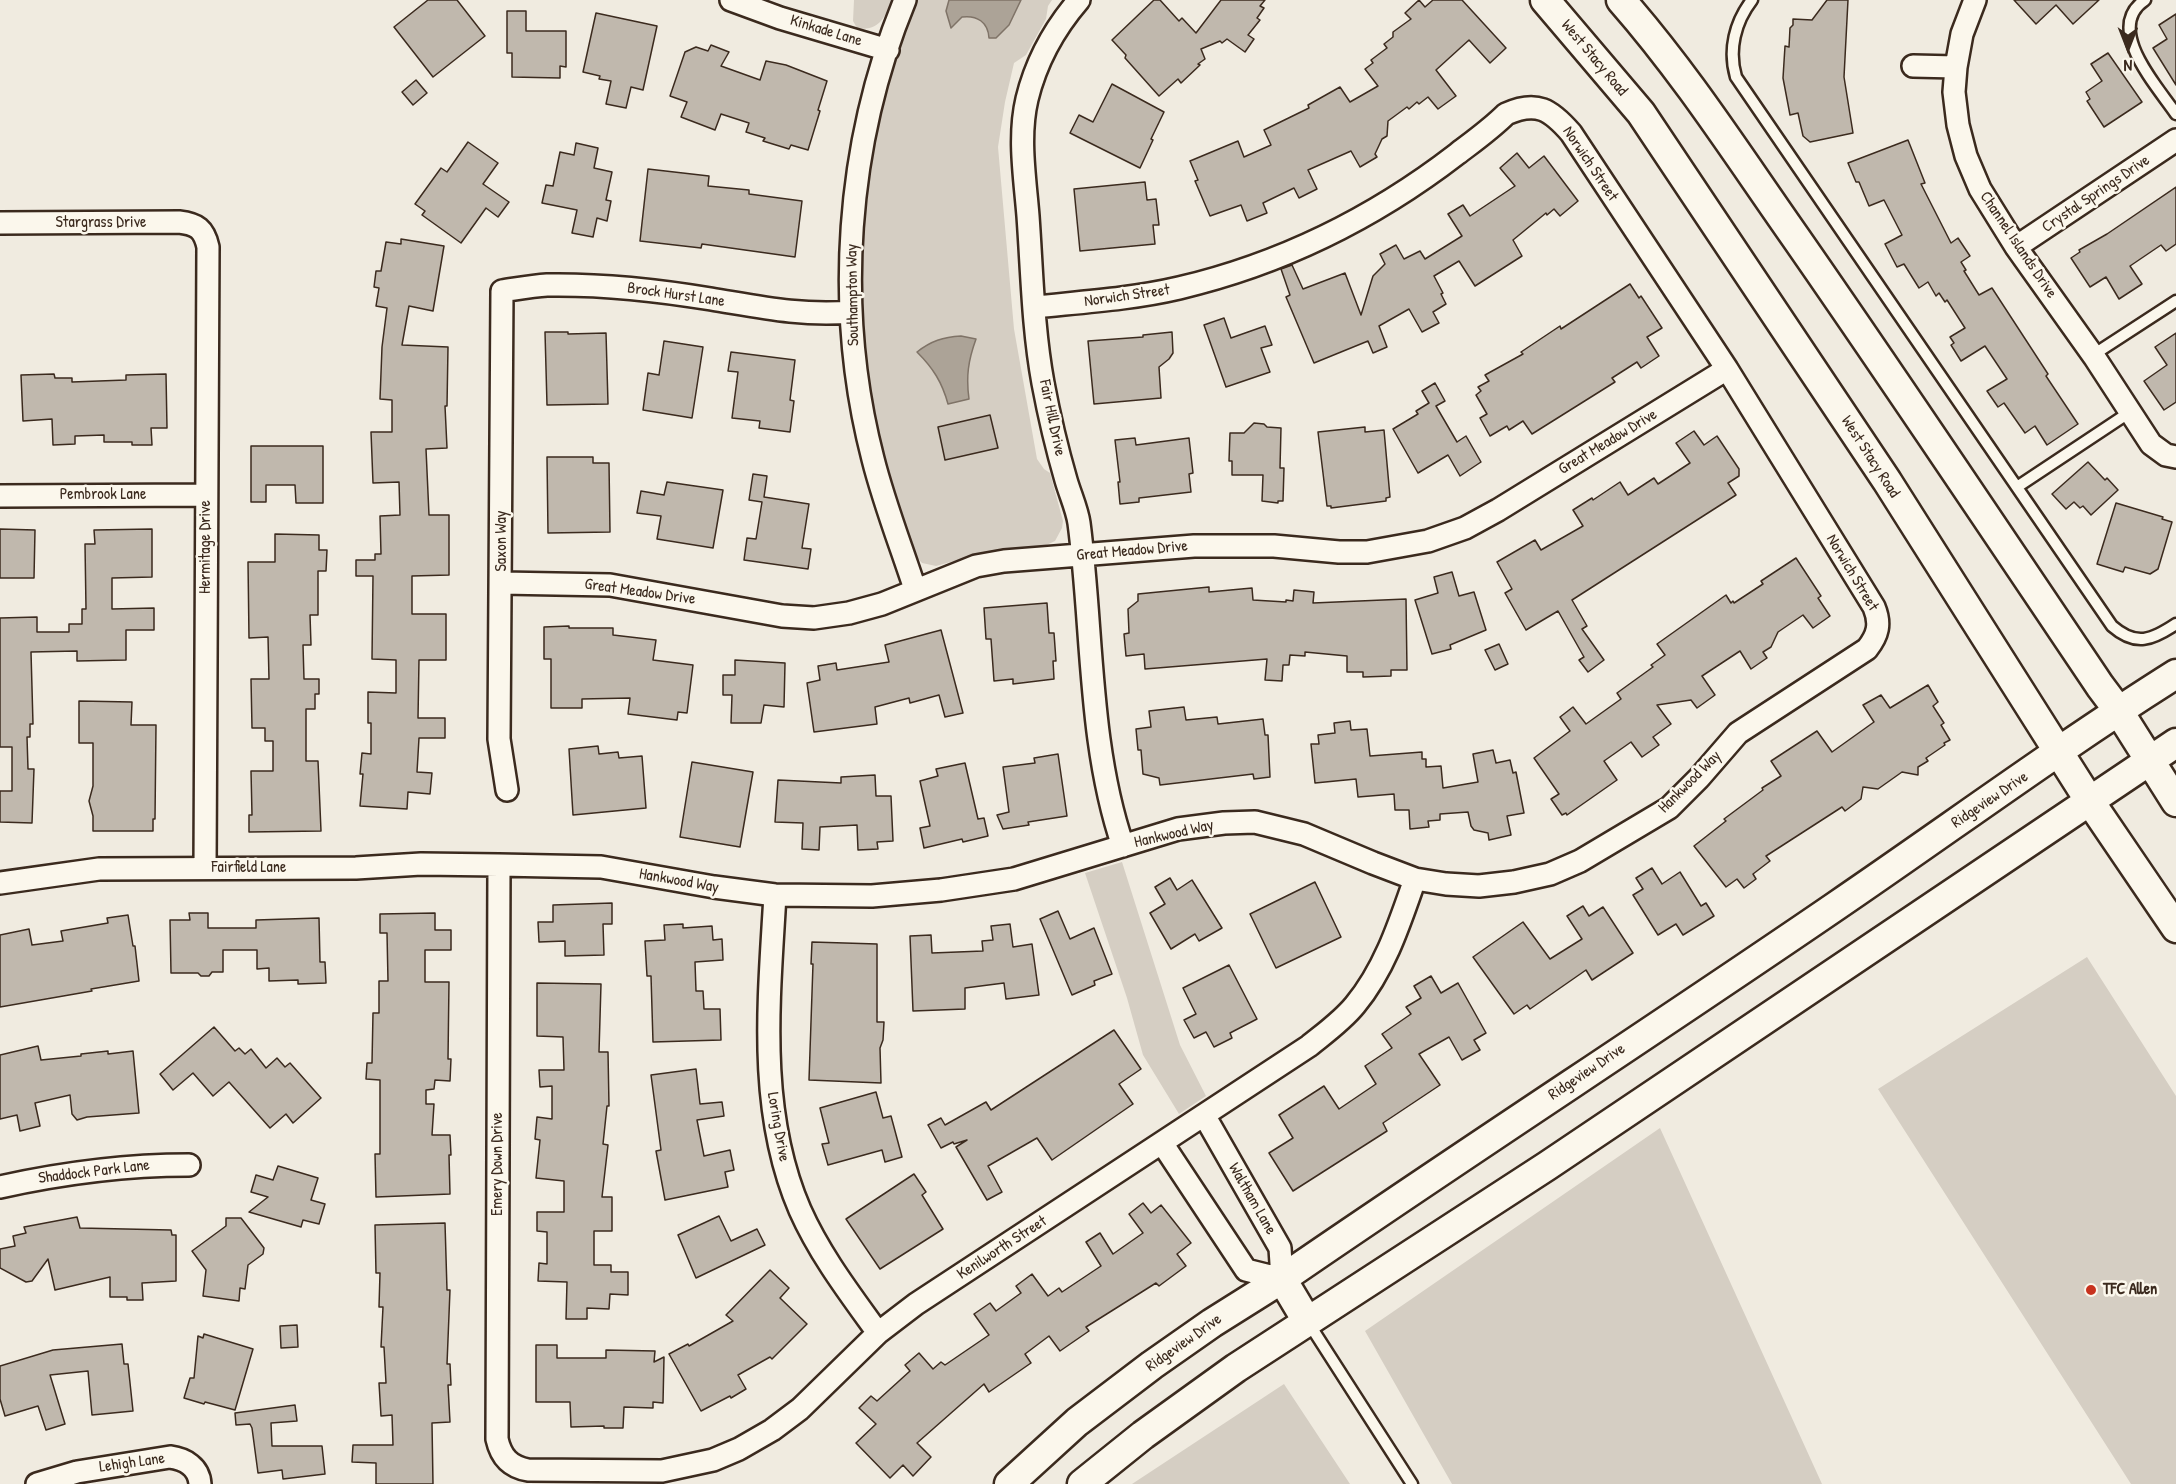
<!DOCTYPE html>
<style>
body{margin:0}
#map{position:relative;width:2176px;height:1484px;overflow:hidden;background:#f0ebe0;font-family:"Patrick Hand",sans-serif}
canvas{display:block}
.north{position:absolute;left:2098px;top:18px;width:60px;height:60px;-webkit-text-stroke:4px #fbf7ec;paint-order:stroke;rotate:180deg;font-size:16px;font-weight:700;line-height:24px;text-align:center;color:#3b2a1e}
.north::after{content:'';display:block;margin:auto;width:21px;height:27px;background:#3b2a1e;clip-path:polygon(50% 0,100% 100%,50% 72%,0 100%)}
</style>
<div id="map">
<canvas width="2176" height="1484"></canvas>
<div class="north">N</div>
</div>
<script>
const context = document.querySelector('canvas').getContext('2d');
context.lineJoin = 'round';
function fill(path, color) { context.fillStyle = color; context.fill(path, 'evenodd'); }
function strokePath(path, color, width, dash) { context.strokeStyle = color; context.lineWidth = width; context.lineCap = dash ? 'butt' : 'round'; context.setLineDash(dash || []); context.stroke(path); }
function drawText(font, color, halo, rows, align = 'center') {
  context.font = font + ' "Patrick Hand",sans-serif'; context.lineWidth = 5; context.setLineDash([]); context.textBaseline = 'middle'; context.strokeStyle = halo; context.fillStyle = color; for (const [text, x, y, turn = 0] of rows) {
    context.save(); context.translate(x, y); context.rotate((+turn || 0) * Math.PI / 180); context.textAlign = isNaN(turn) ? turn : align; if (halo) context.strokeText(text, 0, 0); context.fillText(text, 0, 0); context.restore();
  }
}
fill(new Path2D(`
 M854 0H892C885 17 879 32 857 28L853 21Z
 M916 0H1052L1048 6 1046 19 1026 55 1014 63 1005 102 998 147 1014 329 1037 459 1044 469 1050 473 1063 521 1062 528 1055 541 1042 547 990 551 936 566 922 563 912 552C901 517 888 483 879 447 846 307 860 133 916 0Z
 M1122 862 1180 1045 1206 1096 1179 1114 1143 1055 1127 998 1085 873Z
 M2087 957 2176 1096V1484H2131L1878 1089Z
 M1660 1128 1822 1484H1452L1365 1331Z
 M1284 1384 1350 1484H1132Z`), '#d5cec3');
const water = new Path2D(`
 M949 0H1021L1009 25 996 38H989C988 22 977 15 962 17L951 28 946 11Z
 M961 336 976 339C968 361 966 377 969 399L948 404C942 382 933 368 917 352 931 341 943 337 961 336Z`);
fill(water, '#aca397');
strokePath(water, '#7f7367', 1.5);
const building = new Path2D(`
 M428 0H457L485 36 433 77 394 27Z
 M1154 0H1160L1179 21 1182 18 1196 33 1221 0H1265L1260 6 1264 8 1257 18 1260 20 1248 35 1254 39 1245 52 1227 39 1222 43 1220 41 1201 49 1205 59 1198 64 1200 65 1181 83 1178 79 1159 96 1125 58 1126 55 1112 40Z
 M1419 0 1425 7 1433 0H1462L1506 48 1490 63 1469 40 1436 70 1456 96 1438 109 1428 97 1419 104 1417 102 1409 109 1407 107 1388 121 1387 136 1382 139 1375 154 1377 157 1360 167 1351 151 1308 170 1317 189 1299 198 1294 188 1263 203 1267 213 1247 221 1241 205 1210 216 1195 181 1198 180 1190 161 1238 141 1244 157 1271 145 1264 130 1309 108 1308 105 1340 87 1350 102 1378 86 1365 69 1373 63 1371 60 1387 48 1384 44 1393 37V32L1411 19 1405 13Z
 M1827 0H1848L1844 77 1853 133 1810 142 1803 136 1798 113 1790 115 1783 78 1785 46 1789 47 1790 28 1793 25V19L1812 20Z
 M2014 0H2099L2073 24 2056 5 2036 24Z
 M507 11H526V31H566V67L560 66V78L512 77V53H507Z
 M596 13 657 26 643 90 631 87 626 108 606 104 611 81 599 79 600 76 583 72Z
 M2176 14V85L2153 48 2167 39 2159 25Z
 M711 45 729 52 721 66 760 80 766 61 786 65 827 81 818 110 820 111 808 150 791 145 789 149 763 141 765 138 746 132 749 123 721 114 715 130 681 117 687 102 670 96 685 52 696 47 708 51Z
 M2108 53 2142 102 2104 127 2087 101 2090 99 2086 92 2102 81 2091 64Z
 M416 80 427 93 413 105 402 92Z
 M1112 84 1164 112 1151 139 1153 140 1140 168 1070 133 1079 115 1093 122Z
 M1908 140 1925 183 1921 184 1951 243 1958 238 1970 256 1961 262 1966 270 1964 271 1979 295 1992 288 2048 374 2046 376 2078 424 2047 445 2035 426 2025 433 2004 403 1998 407 1987 391 2007 379 1985 346 1961 361 1951 345 1954 343 1950 337 1965 328 1947 300 1945 302 1939 293 1936 296 1928 282 1919 288 1904 264 1897 267 1885 244 1902 235 1884 200 1869 206 1859 182H1856L1848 163Z
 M468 142 498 163 483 184 509 202 498 217 486 208 461 243 422 215 425 211 415 204 441 168 447 172Z
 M576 143 598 148 594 168 612 172 606 200 611 201 607 221 597 218 593 237 572 233 577 210 542 203 546 185 553 186 560 152 574 155Z
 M1517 153 1529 168 1544 156 1578 201 1560 216 1554 209 1547 215 1546 213 1513 240 1522 256 1475 286 1459 261 1434 276 1443 293 1441 294 1446 304 1433 312 1439 323 1422 332 1409 309 1379 326 1387 347 1373 353 1368 341 1314 363 1286 297 1290 295 1281 269 1292 265 1303 289 1345 273 1361 315 1373 276 1385 264 1380 254 1396 245 1404 259 1420 251 1425 259 1462 236 1448 214 1463 205 1470 216 1515 186 1500 168Z
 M648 169 709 176 708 186 749 190V194L802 201 795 257 702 244 701 248 640 241Z
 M1145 182 1147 200 1156 199 1159 225H1153L1155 244 1080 251 1074 189Z
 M2176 187V244L2166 251 2161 245 2130 266 2142 284 2119 299 2106 277 2090 287 2071 258 2080 252 2079 250 2107 234Z
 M401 239 444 246 433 311 409 306 402 345 448 347 447 406H445L447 448 426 449 429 515H449V575L412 576V614H446V660H419L418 718H445V738H419L417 772 432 773 430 794 408 792 407 809 360 806 363 774H360L362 753 371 754V723H368V692L396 693V660L372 659 373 576H356V560H375V554H381L380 516 400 515 399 482 373 483 371 432H392V400L380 399 382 347 387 308 376 306 379 288 374 287 376 271H381L386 242 401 244Z
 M1630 284 1639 298 1641 296 1662 328 1647 337 1659 356 1641 368 1637 362 1612 378 1615 382 1532 434 1523 421 1509 430 1507 426 1490 436 1480 418 1487 414 1476 395 1481 391 1478 387 1489 381 1485 375 1523 354 1521 352 1560 326 1561 329Z
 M1224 318 1231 338 1265 326 1272 345 1261 348 1270 372 1226 387 1204 325Z
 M545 332H568V334L606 333 608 404 547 405Z
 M1172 332 1173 353 1169 359 1159 367 1161 398 1094 404 1088 341 1143 337V335Z
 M2176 333V402L2164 410 2144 381 2167 365 2155 347Z
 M664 341 703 347 692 418 643 410 648 373 659 375Z
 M731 352 795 360 790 400 794 401 790 432 759 428 760 421 732 418 738 372 728 371Z
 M54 374 55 378H72V382L126 380V375L166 374 167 428H151L152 445H132V442H104V435L75 436V444L53 445 52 419 23 421 21 375Z
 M1435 383 1445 401 1436 406 1457 442 1466 436 1481 462 1460 476 1448 455 1418 473 1393 429 1418 414 1416 411 1429 403 1422 391Z
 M990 415 998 448 945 460 938 427Z
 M1254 423 1264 424 1267 427 1281 428 1280 468H1284L1283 501H1278V503L1262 501 1263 475H1232V461H1229L1230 433H1244Z
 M1365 427V432L1384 430 1390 497 1386 498V501L1331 508V506H1327L1318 432Z
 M1694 431 1704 445 1717 436 1739 469V476L1728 483 1736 495 1572 600 1587 626 1582 629 1604 660 1588 672 1579 660 1584 657 1558 611 1526 630 1505 593 1512 589 1497 562 1535 540 1541 550 1583 526 1573 510 1592 498 1593 500 1620 482 1628 495 1654 478 1658 484 1690 463 1676 443Z
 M1135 438 1136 445 1189 438 1193 473 1189 474 1191 492 1139 498V502L1120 504 1118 482H1120L1115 440Z
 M251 446H323V503H296L295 485H266V502H251Z
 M547 457H593V463H609L610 532 548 533Z
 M2088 462 2105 480 2107 478 2118 490 2091 515 2083 506 2080 508 2074 502 2066 509 2052 494Z
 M753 474 767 476 764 497 809 504 802 548 811 549 808 569 744 560 747 538 756 539 762 502 749 500Z
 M667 482 723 490 713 548 657 539 661 516 637 513 641 491 664 495Z
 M2116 503 2163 517 2162 519 2172 522 2158 569 2150 574 2125 567 2123 572 2097 564Z
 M0 529 35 530 34 578H0Z
 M152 529V577L112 578V609L154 608V630H126V660L77 661V651L31 652 33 724H30V737H27L28 769H34L32 823 0 822V791H12V747H0V618L37 617V632H69V624H82V609H86L85 544H95L94 530Z
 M275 534 319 535V550H327L326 571H318V615H310L311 645H303L304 679H319V694H315V709H306V761H318L321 831 249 832V815H252L251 771H273V741H265V728H252L251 679H269L268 637 249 638 248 562H275Z
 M1796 558 1821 596 1818 598 1830 616 1813 628 1803 615 1778 632 1771 647 1763 652 1767 658 1751 669 1740 651 1702 676 1715 695 1697 708 1691 700 1657 705 1671 724 1653 737 1659 745 1642 757 1631 742 1604 761 1617 780 1567 815 1566 813 1562 815 1551 799 1559 794 1534 758 1570 731 1560 717 1573 707 1586 724 1621 699 1617 693 1653 667 1651 665 1665 655 1657 644 1726 595 1731 603 1733 601 1734 603 1763 584 1761 581Z
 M1452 572 1459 596 1474 592 1486 630 1450 645 1451 649 1432 654 1415 600 1438 593 1434 577Z
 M1209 587V592L1252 588 1253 600 1286 602V600L1293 601 1294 590 1314 592 1313 603 1406 599 1407 670H1391V676L1363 677V672H1347V656L1305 652V656L1290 655 1289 665H1283L1282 681 1265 680 1267 659 1145 669 1144 654 1126 656 1124 634 1129 633 1128 609 1138 601V594Z
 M1047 603 1049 633H1054L1056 661H1053L1054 679 1013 684V679L994 681 991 639H986L984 608Z
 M569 626V628H613V635L656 640 653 660 693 665 687 713 678 712 677 720 628 714 630 698 582 699V708H551V659H544V627Z
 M941 630 963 713 945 717 939 695 910 703 909 698 875 707 877 724 814 732 807 683 820 680 818 666 836 663 837 670 889 662 885 645Z
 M1499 644 1508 664 1495 670 1485 650Z
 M735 660 785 663 784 707 764 705 761 723H731L732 695H723V675H735Z
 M1928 685 1938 702 1933 706 1944 723 1941 725 1950 740 1944 743 1945 745 1926 758 1928 761 1918 767V775L1902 772 1878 789 1863 787 1861 799 1845 811 1842 807 1766 856 1770 861 1753 874 1756 879 1744 888 1737 879 1726 887 1694 846 1726 821 1724 819 1763 790 1762 788 1781 776 1771 761 1817 731 1832 752 1874 722 1863 705 1881 695 1890 708Z
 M79 701 132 702 131 725H156L155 819H153V831H93V816L89 801 93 786V743H79Z
 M1184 707 1186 720 1217 717 1218 724 1263 719 1265 735H1268L1270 777 1254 779 1253 774 1160 785 1159 778 1143 774 1141 750H1138L1136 729 1151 727 1149 711Z
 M1350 721 1351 730 1367 729 1370 756 1422 752V759H1426V767L1441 766 1443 788 1478 782 1473 754 1493 750 1496 763 1510 760 1513 773 1516 772 1524 813 1507 816 1511 835 1489 840 1488 833 1474 830 1471 826 1468 812 1440 814V820L1428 821 1429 827 1410 829 1409 810H1395L1394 794 1358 797 1356 779 1315 783 1311 744H1319L1318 735 1335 733 1334 723Z
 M598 746 599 754 618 752 619 758 642 756 646 808 573 815 569 749Z
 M1058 754 1067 816 1028 822 1029 825 1003 829 997 815 1009 812 1003 767 1035 763 1034 758Z
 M692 762 753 772 740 847 680 837Z
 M965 763 978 819 984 818 988 836 963 842 962 839 924 848 920 828 930 826 920 781 938 776 936 769Z
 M875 775 876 796H891L893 841 877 842 878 849 858 850 857 825 820 827 819 850 802 849 803 823 775 822 778 780 841 783V777Z
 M1652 868 1662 884 1680 872 1701 906 1706 903 1714 916 1683 935 1676 924 1658 935 1633 895 1643 889 1636 878Z
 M1170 878 1177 890 1192 880 1222 928 1199 941 1195 934 1171 949 1150 913 1165 904 1155 887Z
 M1315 882 1341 937 1276 968 1250 914Z
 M612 903V924H603L604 955 565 956V941L539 942 538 922H553V905Z
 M1583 906 1589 916 1603 907 1633 953 1592 980 1586 970 1530 1009 1527 1005 1514 1014 1473 957 1523 922 1550 959 1582 939 1567 916Z
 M1058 911 1070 939 1094 928 1112 974 1094 981 1095 985 1072 995 1040 919Z
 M189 913H208V928H256V920L319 918 320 962H325L326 983 298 984V980L269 981V968L257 969V950H223V972H212L209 976H201L198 973H171L170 920H190Z
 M435 913V930H451V950H425V982H449L448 1059H451L450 1081 435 1080 434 1089 426 1090V1104H434L432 1135H450L451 1155H449L450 1194 376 1197 375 1154H380V1080L366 1079 367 1063H372L373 1013H379V981H388L387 933H380V914Z
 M128 915 133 946H135L139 981 91 989 92 991 0 1007V935L29 929 32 945 63 941 61 931 108 923 107 918Z
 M683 924V928L712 926 713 940 722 939 723 960 695 962 696 991H703L704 1009H720L721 1040 653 1042 651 976H647L645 941 665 940 664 925Z
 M1010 924 1013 947 1032 944 1039 995 1006 999 1004 983 965 988V1009L913 1011 910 936 931 935 932 953 983 951 982 941 993 940 991 926Z
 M812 942 877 944V1022H884L883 1040 880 1048 881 1083 809 1080 813 964H811Z
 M1229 965 1257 1019 1230 1033 1232 1038 1214 1047 1206 1032 1194 1038 1184 1020 1196 1014 1183 988Z
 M1431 976 1441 993 1458 983 1486 1033 1474 1040 1480 1050 1462 1060 1449 1037 1419 1054 1440 1085 1383 1123 1387 1131 1293 1191 1269 1153 1293 1138 1279 1115 1324 1086 1339 1109 1376 1084 1365 1066 1392 1048 1382 1034 1411 1014 1406 1007 1421 998 1414 986Z
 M537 983 601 984 599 1052H608L609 1106H607L603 1144 608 1145 602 1197H612V1231H594V1265H611V1272H628V1295L610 1294 609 1309 587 1308V1319H566L567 1282 538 1281 539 1263 547 1264V1232L537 1231V1212H564V1181L536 1178 540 1140 535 1139 537 1117 552 1119V1086L540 1087 539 1070H564L563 1037 537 1036Z
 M214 1027 235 1051 239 1048 245 1054 251 1049 266 1068 277 1058 285 1067 290 1063 321 1098 293 1123 286 1114 270 1128 229 1082 213 1096 193 1073 173 1090 160 1074Z
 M1114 1030 1141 1069 1119 1084 1133 1104 1052 1160 1037 1138 988 1166 1002 1192 987 1200 956 1147 967 1140 954 1144 953 1142 941 1148 928 1125 941 1118 945 1125 986 1102 991 1110Z
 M38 1046 41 1060 81 1056V1054L108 1051V1054L133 1051 139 1113 87 1117 77 1120 72 1114 70 1095 35 1103 40 1126 20 1131 17 1115 0 1119V1055Z
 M696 1069 700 1104 722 1102 724 1116 697 1120 704 1156 730 1150 734 1170 725 1172 728 1187 665 1200 656 1151 661 1150 651 1075Z
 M876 1092 883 1118 891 1116 902 1157 885 1162 882 1150 828 1165 822 1144 829 1143 820 1108Z
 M278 1166 318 1178 311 1200 325 1204 319 1224 303 1220 301 1227 249 1212 268 1197 251 1192 256 1175 273 1180Z
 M914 1174 926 1192 922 1195 943 1229 880 1269 846 1219Z
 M1143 1203 1151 1213 1161 1205 1191 1243 1177 1254 1186 1266 1159 1286 1156 1283 1086 1327 1089 1331 1060 1351 1049 1336 1025 1354 1031 1363 989 1392 984 1384 917 1443 931 1457 913 1476 903 1465 890 1478 856 1443 876 1424 859 1408 871 1396 877 1401 910 1371 905 1365 919 1353 933 1369 941 1362 945 1365 989 1335 974 1314 990 1303 996 1311 1021 1293 1016 1286 1032 1274 1048 1296 1059 1288 1062 1292 1101 1266 1086 1242 1100 1233 1113 1254 1143 1233 1129 1214Z
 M719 1216 731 1241 757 1229 765 1245 696 1278 678 1235Z
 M77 1217 80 1228 171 1230 172 1235H176V1281L142 1283 143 1300H127V1297H110V1277L55 1290 48 1259 32 1281 26 1282 0 1268V1249L15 1246 13 1236 26 1233 24 1227Z
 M226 1218H241L264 1248 263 1254 248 1265 245 1289 240 1288 239 1301 203 1296 206 1270 192 1251 226 1226Z
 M445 1223 447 1290H450L447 1364H450L451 1385H448L450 1422 432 1423 433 1484H376V1463L352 1462 353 1445H393L392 1415 381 1416 379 1383H386L384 1347H381L383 1307H379L380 1273H376L375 1225Z
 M770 1270 789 1288 780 1298 807 1324 772 1359 770 1357 738 1375 746 1389 731 1398 730 1396 701 1411 669 1354 688 1344 689 1346 733 1321 726 1315Z
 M297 1325 298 1347 281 1348 280 1326Z
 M204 1334 253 1349 235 1410 205 1402 204 1404 184 1398 190 1378H194L198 1336 203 1338Z
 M122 1344 124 1364H128L133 1411 92 1415 88 1371 50 1375 65 1424 46 1430 38 1406 5 1416 0 1399V1366L53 1350Z
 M536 1345H557V1358H606V1350L655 1351 654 1362 664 1357 663 1403 653 1402V1408L624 1407 623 1428H604V1426L571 1427 570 1402H536Z
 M295 1405 297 1421 271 1423 272 1446H322L325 1474 283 1479 282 1470 258 1473 252 1428 250 1424 236 1425 235 1413Z`);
fill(building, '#c0b8ad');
strokePath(building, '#3b2a1e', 1.5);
const lane = new Path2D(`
 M1752 0C1735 22 1728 50 1736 77L2112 626C2136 647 2152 640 2176 624
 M2145 0C2103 28 2158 87 2176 114
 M2093 355 2176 301
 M2017 487 2130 412
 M1308 1322 1412 1484`);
const street = new Path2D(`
 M731 0 780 18 888 50
 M905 0C846 143 834 309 873 459 884 503 901 546 915 589
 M1079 0C1054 29 1036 62 1027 99 1018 137 1025 178 1028 216 1032 272 1033 329 1043 383 1049 415 1057 449 1066 480 1070 494 1077 509 1079 523 1093 629 1088 744 1123 846
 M1975 0 1962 34 1956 67 1954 92 1958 125 1966 156 1980 189 2016 247 2095 358 2151 444 2166 455 2176 457
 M1913 66 1956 67
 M0 223 179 222C197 224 204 229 208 247L205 868
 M2016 247 2176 140
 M0 496 206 495
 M502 583 610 585 782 616 814 618 849 613 882 604 976 566 1004 561 1194 546H1274L1339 552H1367L1428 541 1465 528 1498 510 1727 369
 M507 790 499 739 502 291C516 289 532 286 547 285 602 284 657 290 711 299 760 307 800 316 851 312
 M499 865 497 1439C501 1457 510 1467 528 1470L662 1471 713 1460 739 1449 772 1430 800 1409 878 1333 916 1304 1309 1046C1325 1033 1342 1021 1355 1005 1385 969 1400 922 1415 879
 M0 883 99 869 356 868 421 864 499 865 601 867 714 887 775 895 872 896 941 890 1014 879 1178 829 1224 823 1255 822 1304 834 1373 863 1415 879 1446 884 1479 886 1514 882 1550 874 1580 861 1669 808 1699 778 1738 733 1867 649C1878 635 1881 624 1874 607L1727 369 1571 133C1551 110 1537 100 1506 114 1491 129 1474 141 1457 154 1374 218 1281 264 1179 288 1132 299 1083 302 1035 307
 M775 895C769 1000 757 1111 800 1210 820 1255 850 1294 878 1333
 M1162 1143 1246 1270 1282 1279 1280 1248 1204 1115
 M0 1187C63 1173 125 1165 189 1165
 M37 1484 77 1472 170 1457C185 1459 199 1467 200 1484`);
const secondary = new Path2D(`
 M1545 0 1641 113 1887 481 2089 800 2176 928
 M1621 0C1686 74 1739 157 1796 238 1899 386 1999 536 2100 686L2118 710 2176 802
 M1282 1279 1307 1321
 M1009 1484 1077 1422 1152 1365 1212 1323 1282 1279C1465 1153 1652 1032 1836 906 1949 829 2060 747 2176 674
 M1082 1484 1143 1435 1236 1368 1547 1166 2176 743`);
strokePath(lane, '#3b2a1e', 15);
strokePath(street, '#3b2a1e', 26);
strokePath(secondary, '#3b2a1e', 33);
strokePath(lane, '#fbf7ec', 10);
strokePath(street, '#fbf7ec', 21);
strokePath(secondary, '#fbf7ec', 28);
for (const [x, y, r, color] of [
 [2091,1290,6,"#c8321e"]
]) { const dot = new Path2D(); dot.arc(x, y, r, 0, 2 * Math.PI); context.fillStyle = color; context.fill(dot); strokePath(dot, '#fbf7ec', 2); }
drawText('16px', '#3b2a1e', '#fbf7ec', [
 ["Kinkade Lane",826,31,17],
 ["West Stacy Road",1594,58,50],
 ["Norwich Street",1590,164,56],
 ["Crystal Springs Drive",2096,194,-34],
 ["Stargrass Drive",101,223],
 ["Channel Islands Drive",2018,245,56],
 ["Brock Hurst Lane",676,295,8],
 ["Southampton Way",853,295,-91],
 ["Norwich Street",1127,296,-8],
 ["Fair Hill Drive",1052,418,78],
 ["Great Meadow Drive",1608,442,-31],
 ["West Stacy Road",1870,457,57],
 ["Pembrook Lane",103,495],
 ["Saxon Way",502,541,-90],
 ["Hermitage Drive",206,547,-90],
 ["Great Meadow Drive",1132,551,-5],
 ["Norwich Street",1852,573,59],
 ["Great Meadow Drive",640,592,8],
 ["Hankwood Way",1690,782,-45],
 ["Ridgeview Drive",1990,800,-34],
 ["Hankwood Way",1174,834,-13],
 ["Fairfield Lane",249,868],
 ["Hankwood Way",679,881,10],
 ["Ridgeview Drive",1587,1072,-34],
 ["Loring Drive",778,1127,80],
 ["Emery Down Drive",498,1164,-90],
 ["Shaddock Park Lane",94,1172,-7],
 ["Waltham Lane",1252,1199,60],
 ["Kenilworth Street",1002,1248,-33],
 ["Ridgeview Drive",1184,1343,-35],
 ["Lehigh Lane",132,1463,-8]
]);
drawText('bold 16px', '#3b2a1e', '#fbf7ec', [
 ["TFC Allen",2103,1290]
], 'left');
</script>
